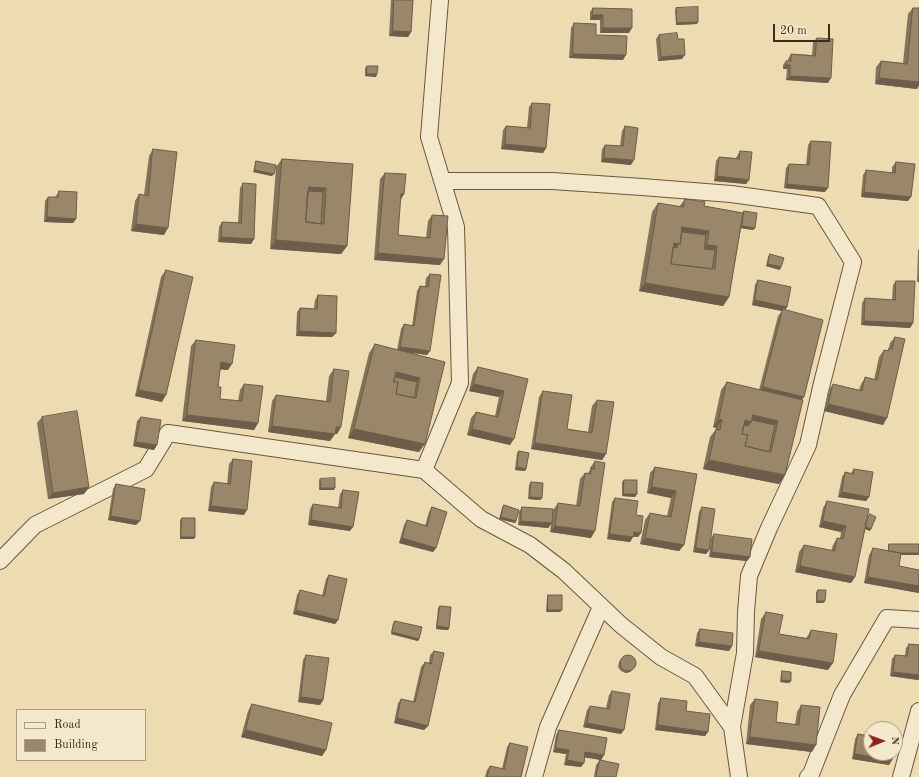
<!DOCTYPE html>
<style>
body{margin:0}
#map{position:relative;width:919px;height:777px;overflow:hidden;background:#eddbb1;font-family:"Old Standard TT",serif}
canvas{display:block}
.legend{position:absolute;left:16px;top:709px;width:130px;height:52px;box-sizing:border-box;background:#f3e8cc;border:1px solid #ab9c86;margin:0;padding:5px 7px;list-style:none;font-size:12px;color:#402a1c}
.legend li{display:flex;align-items:center;gap:8px;height:20px}
.legend b{width:20px;border:1px solid #ab9c86}
.north{position:absolute;left:863px;top:721px;width:40px;height:40px;box-sizing:border-box;background:#f3e8cc;border:1px solid #ab9c86;border-radius:50%;rotate:89deg;font-size:11px;font-weight:700;line-height:16px;text-align:center;color:#402a1c}
.north::after{content:'';display:block;margin:auto;width:14px;height:18px;background:#8f2418;clip-path:polygon(50% 0,100% 100%,50% 72%,0 100%)}
.scale{position:absolute;left:773px;top:24px;width:57px;height:18px;box-sizing:border-box;border:2px solid #402a1c;border-top:0;padding-left:5px;font-size:12px;line-height:14px;white-space:nowrap;color:#402a1c;-webkit-text-stroke:3px #f3e8cc;paint-order:stroke}
</style>
<div id="map">
<canvas width="919" height="777"></canvas>
<ul class="legend">
<li><b style="height:5px;background:#f3e8cc"></b>Road</li>
<li><b style="height:11px;background:#9a8669"></b>Building</li>
</ul>
<div class="north">N</div>
<div class="scale">20 m</div>
</div>
<script>
const context = document.querySelector('canvas').getContext('2d');
context.lineJoin = 'round';
function strokePath(path, color, width, dash) { context.strokeStyle = color; context.lineWidth = width; context.lineCap = dash ? 'butt' : 'round'; context.setLineDash(dash || []); context.stroke(path); }
function fill(path, color) { context.fillStyle = color; context.fill(path, 'evenodd'); }
const street = new Path2D(`
 M442 181H552L642 187 731 194 818 206 853 262 822 383 808 445 769 528 749 576 746 612 745 653 732 727
 M424 470 481 519 530 545 564 571 621 625 661 657 695 676 732 727 739 777
 M0 561 35 525 146 469 168 433 424 470 460 383 456 227 429 137 440 0
 M534 777 548 727 601 607
 M808 777 811 774 842 695 887 618 919 620
 M901 777 919 711`);
strokePath(street, '#6b5641', 18);
strokePath(street, '#f3e8cc', 16);
fill(new Path2D(`
 M391 0H413L411 32 408 37 389 36Z
 M593 8 629 33H600V20H590V12Z
 M676 8 697 24 676 25 675 10Z
 M913 8 917 89 875 84 876 67 881 61 903 63 908 14Z
 M574 23 623 60 569 58 571 28Z
 M659 35 678 39 682 59 658 61 656 39Z
 M817 38 828 83 786 80 787 69H783V65L786 61H788V59L791 54 812 55 813 42Z
 M367 66 377 74 376 77 365 76V68Z
 M532 103 546 148 543 153 501 149 503 130 506 126 527 128 529 107Z
 M625 126 631 165 601 162 602 149 605 145 620 146 622 131Z
 M811 141 825 192 784 188 786 168 789 164 806 165 808 145Z
 M153 149 164 235 131 231 135 201 139 194 144 195 149 156Z
 M740 151 749 180 746 184 714 181 716 161 719 157 736 158 737 156Z
 M282 159 353 164 347 246 341 254 270 249 276 167Z
 M256 161 272 176 253 172 255 164Z
 M896 162 908 201 861 197 863 175 866 170 892 173V167Z
 M385 173 404 194 400 200 398 235 426 238 428 221 432 215 440 265 374 260 380 179Z
 M243 183 254 239 251 244 218 242 219 227 222 222 238 223 240 188Z
 M59 191 76 219 73 223 44 222 45 201 48 197H55L56 196Z
 M685 199 704 206 743 213 744 211 755 228 753 230 741 228 729 297 723 306 639 291 652 212 658 203 679 207Z
 M919 249V282H917L918 250Z
 M770 254 780 270 766 266 768 257Z
 M166 270 162 402 135 396 161 277Z
 M430 274V351L427 355 407 352 445 362 419 452 348 438 369 353 375 344 397 350 401 329 404 324 412 326 417 291 420 286 425 287 426 278Z
 M758 280 787 307 785 310 802 400 785 475 779 484 703 469 710 437 716 429V428L713 427 721 390 727 382 759 390 778 316 782 311 752 305 755 285Z
 M896 281 913 323 910 328 861 325 862 303 865 298 892 300 893 285Z
 M318 295 336 333 332 337 296 336 297 312 300 308 314 309 315 300Z
 M895 337 883 425 824 411 828 391 833 384 859 390 861 384 865 378 874 380 879 357 884 350 887 351 889 348 890 343Z
 M196 340 228 370 220 369 218 387 220 399 238 401 240 390 244 384 258 423 254 430 182 421 191 346Z
 M478 367 528 379 510 445 467 435 471 418 476 412 495 416 499 397 469 391 473 374Z
 M334 369 341 427 337 434H335L330 441 268 432 272 401 276 395 326 401 329 376Z
 M543 391 567 429 588 432 592 406 597 400 606 454 602 460 531 449 539 397Z
 M42 417 89 487 84 494 48 499 37 423Z
 M141 417 157 445 154 450 133 446 137 421Z
 M519 451 526 469 525 471 515 470 517 453Z
 M233 459 244 515 208 511 211 487 214 482 227 484 229 464Z
 M595 461 591 538 550 532 551 524 548 528 518 525 519 512 522 507 552 520 553 510 558 503 576 506 580 479 585 473H588L590 470V468Z
 M655 467 697 474 684 545 679 551 640 544 645 520 650 513 667 516 671 498 647 493 650 473Z
 M854 469 869 497 866 501 838 497 842 477 845 472 851 473Z
 M320 479 334 490H319V481Z
 M624 480 637 494 635 497 622 496V482Z
 M531 482 542 498 540 500 528 499 529 485Z
 M116 484 136 525 108 520 113 489Z
 M343 490 350 531 308 525 310 509 313 504 338 508 340 494Z
 M615 498 636 515 641 533 638 537H633L630 542 607 539 612 502Z
 M827 501 867 520 870 514V531L865 529 855 577 851 583 795 572 799 552 804 545 831 551 833 545 837 538 840 539 841 532 819 527 823 508Z
 M504 505 516 521 515 523 499 519 502 508Z
 M432 507 436 548 433 552 399 543 404 525 407 520 425 526 429 512Z
 M702 507 709 550 706 554 693 552 699 512Z
 M182 518 194 539H180V520Z
 M714 534 750 557 747 561 709 557 711 538Z
 M889 544H919V554L918 555H901L899 566 919 570V593L864 583 869 555 873 548 888 551V546Z
 M329 575 338 620 335 624 293 614 297 595 300 590 322 596 326 579Z
 M818 590 825 601 823 603H816V592Z
 M548 595 560 612H546L547 597Z
 M440 606 449 628 448 630 436 629 438 608Z
 M766 612 779 634 806 638 807 637 811 630 828 670 755 657 761 619Z
 M395 621 419 639 418 641 391 634 393 623Z
 M700 629 732 646 729 651 695 646 697 633Z
 M909 644 919 645V679L918 680 890 676 892 659 895 655 905 656 906 648Z
 M434 651 428 726 424 730 394 723 398 703 401 699 413 702 421 667 425 662 429 663 430 655Z
 M306 655 323 700 320 705 298 702 303 660Z
 M621 659 633 668 630 672 625 673 621 671 618 667 619 662Z
 M782 671 791 681 789 683 780 682 781 673Z
 M612 691 621 734 583 727 587 710 590 706 606 708 609 695Z
 M661 698 686 711 708 732 705 736 655 730 658 703Z
 M755 699 776 722 795 725 797 712 801 705 812 752 746 744 750 705Z
 M252 704 326 750 322 756 241 737 248 711Z
 M559 730 604 755 601 760 585 757 584 763 581 767 564 765 566 754 553 752 556 735Z
 M858 734 892 760 889 765 852 759 855 739Z
 M510 743 521 777H485L487 770 490 766 502 769 507 747Z
 M600 760 616 777H594L596 765Z`), '#84735a');
fill(new Path2D(`
 M593 15H603L600 20H590Z
 M698 22 697 24 676 25 677 23Z
 M603 28H632L629 33H600Z
 M393 31 411 32 408 37 389 36Z
 M573 54 626 55 623 60 569 58Z
 M685 55 682 59 658 61 661 57Z
 M786 65H790L787 69H783Z
 M367 74H377L376 77 365 76Z
 M790 76 831 78 828 83 786 80Z
 M879 78 919 82V86L917 89 875 84Z
 M505 144 546 148 543 153 501 149Z
 M604 158 634 160 631 165 601 162Z
 M255 170 274 174 272 176 253 172Z
 M717 176 749 180 746 184 714 181Z
 M787 184 828 188 825 192 784 188Z
 M309 187 326 188 320 197 305 196Z
 M864 192 911 197 908 201 861 197Z
 M401 194H404L400 201Z
 M47 217 76 219 73 223 44 222Z
 M136 224 168 228 164 235 131 231Z
 M742 226 755 228 753 230 740 228Z
 M682 227 709 231 703 239 679 236Z
 M221 237 254 239 251 244 218 242Z
 M276 240 347 246 341 254 270 249Z
 M674 243 680 244 674 252H670Z
 M707 245 717 246 712 255 701 253Z
 M378 253 444 259 440 265 374 260Z
 M768 264 781 267 780 270 766 266Z
 M645 283 729 297 723 306 639 291Z
 M755 300 787 307 784 311 783 309 782 311 752 305Z
 M864 321 913 323 910 328 861 325Z
 M299 331 336 333 332 337 296 336Z
 M400 347 430 351 427 355 397 351Z
 M221 362 232 364 228 370 216 369Z
 M396 372 420 378 414 386 392 381Z
 M474 384 504 391 499 397 469 391Z
 M763 387 804 397 799 404 758 393Z
 M139 390 166 395 162 402 135 396Z
 M828 404 887 418 883 425 824 411Z
 M187 415 258 423 254 430 182 421Z
 M753 415 778 421 772 429 745 430 741 429 745 420Z
 M719 419 722 420 716 428 713 427Z
 M272 426 335 434 330 441 268 432Z
 M336 427H341L337 434 331 433Z
 M354 429 425 444 419 452 348 438Z
 M472 429 514 439 510 445 467 435Z
 M136 442 157 445 154 450 133 446Z
 M535 443 606 454 602 460 531 449Z
 M709 460 785 475 779 484 703 469Z
 M517 467 526 469 525 471 515 470Z
 M89 487 84 494 48 499 53 493Z
 M652 487 676 491 671 498 647 493Z
 M321 488H335L334 490H319Z
 M842 492 869 497 866 501 838 497Z
 M624 494H637L635 497 622 496Z
 M530 497 542 498 540 500 528 499Z
 M211 506 247 510 244 515 208 511Z
 M111 516 140 521 136 525 108 520Z
 M501 517 516 521 515 523 499 519Z
 M311 520 353 527 350 531 308 525Z
 M521 521 552 523 548 528 518 525Z
 M823 521 846 526 841 532 819 527Z
 M555 526 595 531 591 538 550 532Z
 M865 526 871 529 870 531 863 528Z
 M634 532 641 533 638 537 631 536Z
 M610 534 633 537 630 542 607 539Z
 M181 537H195L194 539H180Z
 M402 538 436 548 433 552 399 543Z
 M645 538 684 545 679 551 640 544Z
 M696 548 709 550 706 554 693 552Z
 M712 552 750 557 747 561 709 557Z
 M889 552 919 553V554L918 555H888Z
 M800 566 855 577 851 583 795 572Z
 M868 577 919 586V593L864 583Z
 M817 601H825L823 603H816Z
 M296 610 338 620 335 624 293 614Z
 M548 610H562L560 612H546Z
 M437 626 449 628 448 630 436 629Z
 M392 632 419 639 418 641 391 634Z
 M699 642 732 646 729 651 695 646Z
 M759 651 833 663 828 670 755 657Z
 M635 666 630 672 625 673 627 671Z
 M893 672 919 675V679L918 680 890 676Z
 M782 680 791 681 789 683 780 682Z
 M301 697 323 700 320 705 298 702Z
 M397 718 428 726 424 730 394 723Z
 M587 723 624 730 621 734 583 727Z
 M658 725 708 732 705 736 655 730Z
 M246 730 326 750 322 756 241 737Z
 M750 737 816 745 812 752 746 744Z
 M556 748 569 750 566 754 553 752Z
 M585 752 604 755 601 760 582 757Z
 M855 754 892 760 889 765 852 759Z
 M567 760 584 763 581 767 564 765Z`), '#6c5e4a');
const building = new Path2D(`
 M394 0H413L411 32 393 31Z
 M698 7V22L677 23 676 8Z
 M593 8 632 9V28H603V15H593Z
 M913 8H919V82L879 78 881 61 907 64Z
 M574 23 596 24V35L627 36 626 55 573 54Z
 M677 33 678 39H684L685 55 661 57 659 35Z
 M817 38 833 39 831 78 790 76V65H786V61H791V54L815 56Z
 M367 66H378L377 74H367Z
 M532 103 550 104 546 148 505 144 506 126 530 128Z
 M625 126 638 128 634 160 604 158 605 145 623 146Z
 M811 141 831 142 828 188 787 184 789 164 809 165Z
 M153 149 177 152 168 228 136 224 139 194 148 196Z
 M740 151 752 152 749 180 717 176 719 157 739 159Z
 M282 159 353 164 347 246 276 240ZM309 187 326 188 324 224 306 222Z
 M256 161 276 165 274 174 255 170Z
 M896 162 915 164 911 197 864 192 866 170 895 173Z
 M385 173 406 174 404 194H401L398 235 430 238 432 215 448 216 444 259 378 253Z
 M243 183 256 184 254 239 221 237 222 222 241 223Z
 M59 191 77 192 76 219 47 217 48 197H58Z
 M308 191 323 192 321 224 306 222Z
 M685 199 705 202 704 206 743 213 729 297 645 283 658 203 683 207ZM682 227 709 231 707 245 717 246 715 269 671 264 674 243 680 244Z
 M744 211 757 213 755 228 742 226Z
 M682 232 706 235 704 249 715 250 712 269 671 264 673 247 677 248 678 243 680 244Z
 M770 254 784 258 781 267 768 264Z
 M166 270 193 277 166 395 139 390Z
 M430 274 441 275 430 351 400 347 404 324 414 326 420 286 428 287Z
 M758 280 791 287 787 307 755 300Z
 M896 281H915L913 323 864 321 865 298 895 300Z
 M318 295 337 296 336 333 299 331 300 308 317 309Z
 M783 309 823 320 804 397 763 387Z
 M895 337 905 339 887 418 828 404 833 384 862 391 865 377 877 380 884 350 888 351 889 348 892 349Z
 M196 340 235 345 232 364 221 362 218 387H221L220 399 242 401 244 384 263 386 258 423 187 415Z
 M375 344 445 362 425 444 354 429ZM396 372 420 378 416 398 396 394 398 382H394Z
 M478 367 528 379 514 439 472 429 476 412 498 417 504 391 474 384Z
 M334 369 349 371 341 427H336L335 434 272 426 276 395 330 402Z
 M395 377 417 382 414 398 396 394 398 382H394Z
 M727 382 803 400 785 475 709 460 716 429 720 430 722 420 719 419ZM753 415 778 421 771 452 745 446 748 435 742 434 745 420 751 422Z
 M543 391 572 395 567 429 592 433 597 400 614 402 606 454 535 443Z
 M77 411 89 487 53 493 42 417Z
 M141 417 161 420 157 445 136 442Z
 M752 420 775 425 769 452 745 446 748 435 742 434 744 425 748 426 751 422Z
 M519 451 529 453 526 469 517 467Z
 M233 459 252 461 247 510 211 506 214 482 230 484Z
 M595 461 605 463 595 531 555 526 558 503 580 506 585 473 591 474V468L594 469Z
 M655 467 697 474 684 545 645 538 650 513 671 517 676 491 652 487Z
 M854 469 873 472 869 497 842 492 845 472 853 474Z
 M335 478V488H321L320 479Z
 M624 480H637V494H624Z
 M531 482 543 483 542 498 530 497Z
 M116 484 145 489 140 521 111 516Z
 M343 490 359 492 353 527 311 520 313 504 341 508Z
 M615 498 638 501 636 515 643 516 641 533 634 532 633 537 610 534Z
 M827 501 869 509 855 577 800 566 804 545 835 551 837 538 843 539 846 526 823 521Z
 M504 505 519 510 516 521 501 517Z
 M432 507 447 512 436 548 402 538 407 520 427 526Z
 M522 507 553 509 552 523 521 521Z
 M702 507 715 509 709 550 696 548Z
 M870 514 876 517 871 529 865 526 866 523Z
 M182 518H195V537H181Z
 M714 534 752 539 750 557 712 552Z
 M889 544H919V553H899L889 551Z
 M873 548 901 553 899 566 919 570V586L868 577Z
 M329 575 347 579 338 620 296 610 300 590 324 596Z
 M818 590H826L825 601H817Z
 M548 595H562V610H548Z
 M440 606 451 607 449 628 437 626Z
 M766 612 783 615 779 634 809 639 811 630 837 634 833 663 759 651Z
 M395 621 422 627 419 639 392 632Z
 M700 629 733 633 732 646 699 642Z
 M909 644 919 645V675L893 672 895 655 907 656Z
 M434 651 444 653 428 726 397 718 401 699 415 702 425 662 431 664Z
 M306 655 329 658 323 700 301 697Z
 M620 663a8 8 0 1 1 16 0a8 8 0 1 1-16 0Z
 M782 671 791 672V681L782 680Z
 M612 691 630 694 624 730 587 723 590 706 609 709Z
 M661 698 687 701 686 711 710 714 708 732 658 725Z
 M755 699 778 702 776 722 799 725 801 705 820 707 816 745 750 737Z
 M252 704 332 723 326 750 246 730Z
 M559 730 607 738 604 755 585 752 584 763 567 760 569 750 556 748Z
 M858 734 871 736V753H893L892 760 855 754Z
 M510 743 528 747 521 777H487L490 766 504 769Z
 M600 760 619 764 616 777H596Z`);
fill(building, '#9a8669');
strokePath(building, '#6c5e4a', 1);
</script>
